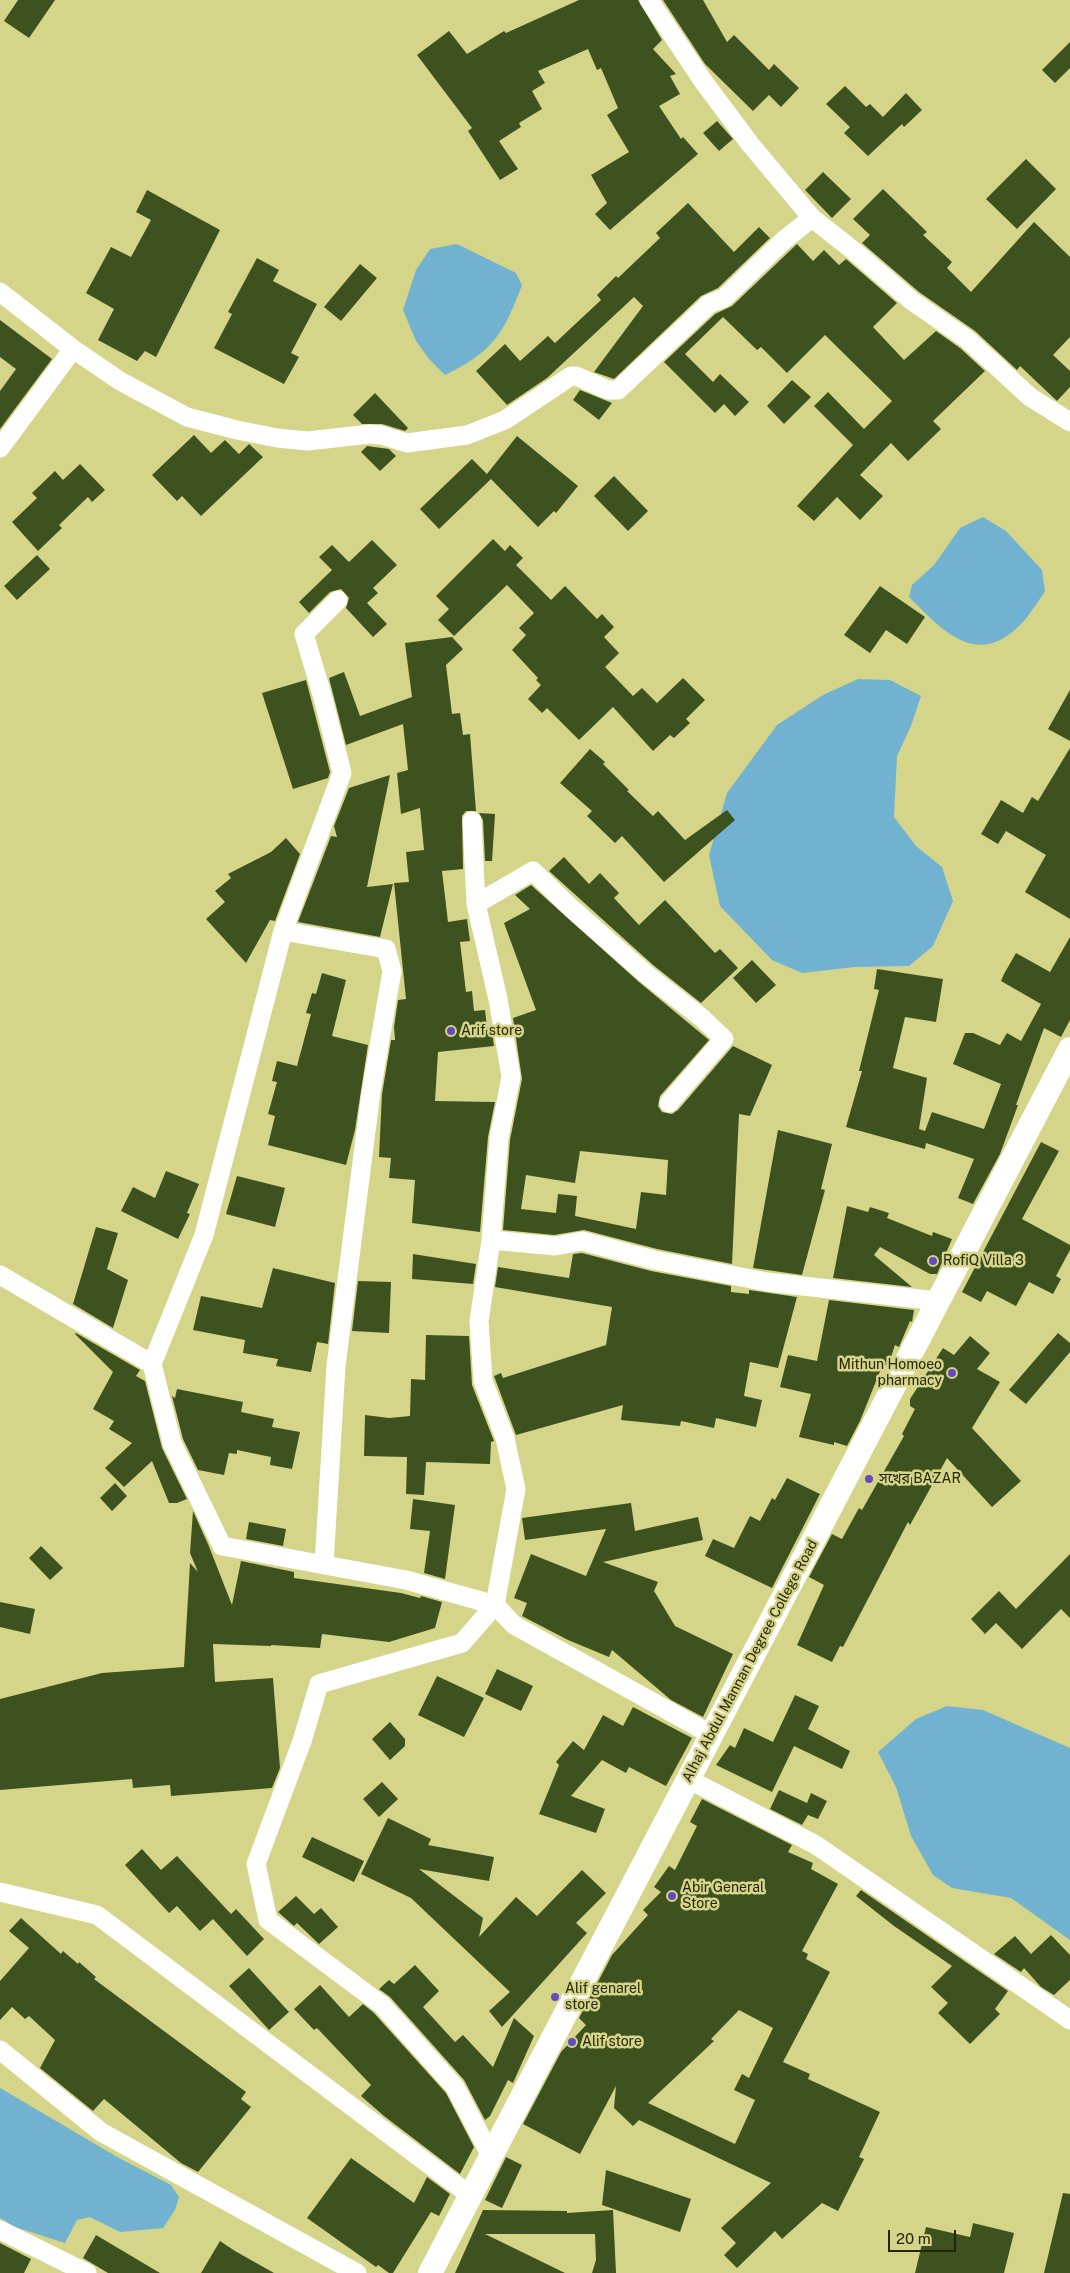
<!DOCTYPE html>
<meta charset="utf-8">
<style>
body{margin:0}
#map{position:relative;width:1070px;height:2273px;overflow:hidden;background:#d5d58a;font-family:"Public Sans",sans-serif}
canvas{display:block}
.scale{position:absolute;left:888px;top:2230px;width:68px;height:22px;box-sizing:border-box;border:2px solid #252405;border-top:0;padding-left:6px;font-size:15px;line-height:18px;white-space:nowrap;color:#252405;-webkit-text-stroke:4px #d5d58a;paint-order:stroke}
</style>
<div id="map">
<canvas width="1070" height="2273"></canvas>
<div class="scale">20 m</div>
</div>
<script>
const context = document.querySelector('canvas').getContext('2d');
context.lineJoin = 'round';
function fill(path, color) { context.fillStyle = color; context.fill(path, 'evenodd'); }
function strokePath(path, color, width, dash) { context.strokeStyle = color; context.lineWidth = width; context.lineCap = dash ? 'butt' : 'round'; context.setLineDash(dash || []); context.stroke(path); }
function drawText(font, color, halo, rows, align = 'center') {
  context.font = font + ' "Public Sans","Noto Sans Bengali",sans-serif'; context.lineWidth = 5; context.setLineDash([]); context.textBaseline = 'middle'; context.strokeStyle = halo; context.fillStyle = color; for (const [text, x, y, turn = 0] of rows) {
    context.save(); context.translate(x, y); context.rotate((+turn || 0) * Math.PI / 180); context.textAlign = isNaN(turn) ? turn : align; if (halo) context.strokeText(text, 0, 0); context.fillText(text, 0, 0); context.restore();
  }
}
fill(new Path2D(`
 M457 244 516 273 522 285C504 333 493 352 445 375L429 359 416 341 403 310 416 270 430 249Z
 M983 517 1006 531 1042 570 1045 592C1036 603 1029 617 1019 626 976 669 941 629 909 597L912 585 934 565 960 528Z
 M858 679 890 680 921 696 911 726 897 756 894 817 916 846 942 867 953 901 933 946 909 966 855 967 802 973 772 960 720 906 709 855 727 793 777 725 823 695Z
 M947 1706 983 1710 1070 1748V1940L1011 1898 952 1888 933 1875 911 1836 896 1787 878 1752 916 1719Z
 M0 2088 119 2158 171 2185 179 2197 175 2210 163 2228 120 2232 90 2217 77 2220 65 2243 15 2227 0 2218Z`), '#70b2d0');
fill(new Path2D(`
 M18 0H55L29 38 4 21Z
 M579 0H638L662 40 653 49 676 74 670 76 680 94 659 106 681 139 683 137 698 154 610 230 595 214 607 203 591 175 629 152 607 115 618 108 601 68 597 70 588 49 538 71 545 83 532 91 542 109 519 123 521 127 499 141 518 169 500 180 468 131 472 128 417 55 449 31 467 54 504 31 506 33Z
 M663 0H703L727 42 734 35 769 70 774 64 799 88 781 107 769 95 753 111 705 64Z
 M1070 42V68L1055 83 1042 70Z
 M845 86 866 107 870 104 883 117 906 93 922 110 904 127 902 124 868 156 844 133 850 127 826 104Z
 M717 121 733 139 719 151 703 133Z
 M1026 159 1056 189 1017 229 986 199Z
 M823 172 851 199 832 218 805 190Z
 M883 189 927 232 923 235 952 262 947 268 971 292 1034 222 1070 257V337L1053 355 1070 371V387L1057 401 1020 366 1017 370 975 331 919 292 862 243 870 235 853 219Z
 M147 190 220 230 156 357 145 351 137 361 98 340 114 309 86 293 111 247 131 257 151 220 136 212Z
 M688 203 734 252 759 227 770 238 718 288 701 296 614 379 594 372 643 306 634 297 547 378 507 405 476 371 505 344 520 361 548 336 555 343 601 300 597 295 616 276 618 278 660 238 656 233Z
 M797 244 813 261 824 250 839 265 846 259 897 303 873 327 904 360 936 331 960 348 985 371 933 421 941 429 908 461 891 443 860 475 883 496 860 520 837 497 814 521 797 506 853 445 814 406 828 392 864 429 892 401 825 335 787 373 761 347 757 350 723 317 685 354 713 382 720 374 749 402 735 416 724 404 715 413 664 362 715 314 732 306Z
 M257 258 279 270 273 281 317 304 291 353 299 357 284 384 214 348 232 314 228 312Z
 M360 264 377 278 341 321 324 307Z
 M0 320 52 359 0 429V391L16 369 0 357Z
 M792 380 811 397 784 424 767 406Z
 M580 390 612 403 599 420 573 400Z
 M375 393 408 428 405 431 382 424H362L353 415Z
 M194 435 211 453 225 440 239 454 249 444 263 457 201 516 182 496 177 501 152 475Z
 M517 436 578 486 556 513 554 511 538 527 491 479 439 529 420 509 472 459 487 474Z
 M367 446 389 449 396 456 380 471 361 452Z
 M80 464 105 490 92 502 88 497 59 525 62 528 38 551 12 522 37 498 32 493 55 471 63 480Z
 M614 476 648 511 628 531 594 496Z
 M493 539 505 551 510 545 523 558 516 565 551 600 565 586 597 619 602 614 614 627 604 637 619 653 605 667 633 696 642 688 657 703 683 678 705 700 686 719 690 723 674 738 670 735 653 751 613 707 579 740 547 708 542 713 528 699 541 685 536 680 538 678 512 650 526 635 519 628 534 613 507 585 454 636 438 620 449 609 436 596Z
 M372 540 397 565 373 588 378 593 367 603 387 624 373 637 346 608 349 598 341 589 330 592 309 613 299 602 332 570 319 557 332 545 349 562Z
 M37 555 50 569 17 600 4 586Z
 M880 586 925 617 907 644 886 630 870 653 844 635Z
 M452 637 463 649 446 665 452 714 460 713 463 735 470 734 476 811H466L462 816 463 869 442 871 448 922 467 919 470 941 460 942 466 992 472 991 474 1011 485 1010 487 1027 491 1025 494 1046 438 1052 435 1101 495 1102 488 1137 480 1232 412 1223 415 1180 389 1178 391 1158 379 1157 382 1094 391 1040H395L394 1027 398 1000 406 999 394 883 409 882 406 852 424 850 420 808 401 814 397 773 408 770 403 724 346 745 329 678 344 672 360 716 412 697 405 643Z
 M306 680 330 772 328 778 293 789 262 693Z
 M1070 690V741L1048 729Z
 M1070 748V919L1025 892 1046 855 1006 831 998 844 981 834 1001 800 1023 813 1032 797 1038 801Z
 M590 749 605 762 603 764 629 790 627 791 653 816 658 811 685 840 727 810 735 820 664 882 622 836 615 843 587 816 592 811 560 783Z
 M390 775 367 887 393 884 380 937 298 922 331 836 337 837 334 826 349 788Z
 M479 813 495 814 492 861H485L483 820Z
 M286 838 300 854 275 921 270 920 246 963 206 919 225 902 215 891 231 878 228 874 271 852Z
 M564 857 589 884 600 873 619 893 614 898 639 925 665 900 715 953 720 949 738 968 701 1003 653 965 549 871Z
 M531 885 639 982 709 1040 660 1096 658 1106 662 1112 672 1114 678 1110 733 1046 772 1065 750 1116 739 1114 732 1264 657 1249 584 1230 554 1235 503 1230 510 1140 522 1079 513 1018 536 1010 504 923 530 909 515 895ZM580 1151 668 1160 666 1195 641 1192 636 1229 575 1216 577 1196 558 1194 556 1213 521 1209 526 1175 575 1183Z
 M1070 937V1020L1061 1037 1044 1028 1016 1105H1018L1000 1154 973 1204 958 1198 974 1159 926 1143 925 1149 846 1127 862 1071H859L879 990 874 989 877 969 943 979 936 1022 905 1017 893 1068 927 1078 919 1129 925 1131 932 1112 984 1129 1001 1084 953 1064 965 1033H973L1000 1045 1007 1033 1021 1041 1041 1004 1001 981 1004 974 1016 953 1050 972Z
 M752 960 776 985 756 1003 733 978Z
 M322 973 346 980 332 1036 368 1045 355 1130 346 1165 268 1145 275 1116 268 1114 277 1082 272 1081 277 1061 297 1066 311 1014 306 1013 312 993 316 994Z
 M778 1130 832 1144 821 1189 825 1190 802 1275 753 1268Z
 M1041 1142 1059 1151 1022 1219 1070 1245V1250L1056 1276 1061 1279 1053 1294 1029 1282 1016 1306 987 1291 981 1302 962 1292Z
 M166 1171 199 1184 187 1213 190 1214 178 1239 121 1211 133 1187 155 1198Z
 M237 1176 285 1188 275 1227 226 1214Z
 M847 1206 868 1212 870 1207 889 1213 887 1218 932 1236 933 1232 952 1239 937 1274H930L880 1247 874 1255 912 1287 833 1278Z
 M96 1227 118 1233 107 1269 128 1280 113 1328 73 1304Z
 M582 1253 651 1271 731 1286V1292L749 1294V1290L797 1297 778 1368 750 1362 744 1396 762 1400 756 1427 716 1418 714 1428 681 1421 680 1426 621 1420 623 1405 516 1435 494 1376 501 1373 503 1378 606 1345 612 1307 495 1287 498 1267 569 1278 573 1254Z
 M413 1254 476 1264 473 1284 412 1279Z
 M273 1268 335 1283 328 1344 317 1342 311 1372 276 1366 278 1359 243 1353 245 1340 193 1330 201 1296 262 1308Z
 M358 1281 391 1282 389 1333 352 1331Z
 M829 1300 914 1310 912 1322 910 1321 899 1347 895 1345 888 1366 883 1364 860 1421 847 1446 834 1442V1445L799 1437 811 1394 780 1387 788 1355 817 1361Z
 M76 1333 140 1370 136 1376 145 1381 162 1448 187 1499 177 1503H169L152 1461 124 1487 105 1468 132 1443 109 1429 114 1421 93 1409 113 1372 75 1334Z
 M1058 1333 1070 1343V1352L1026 1404 1009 1390Z
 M426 1335 469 1336 472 1385 494 1441 491 1442 490 1464 426 1462 424 1495 406 1494 407 1457 364 1456 365 1415 389 1418 410 1416 411 1379 425 1380Z
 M970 1336 990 1353 977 1369 1000 1382 972 1428 1021 1481 992 1507 947 1458 910 1525 908 1522 843 1647 840 1646 832 1662 797 1645 824 1585 809 1577 832 1534 842 1539 859 1508 862 1510 904 1436 902 1434 915 1409 910 1406V1399L943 1348 954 1355Z
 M177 1389 243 1402 241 1412 274 1419 272 1427 300 1432 292 1469 270 1465 271 1457 237 1450V1454L229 1453 224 1475 198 1470 183 1439 172 1396 175 1398Z
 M787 1478 820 1494 772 1588 705 1556 713 1539 734 1548 750 1516 760 1521 772 1498 775 1500Z
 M115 1483 127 1496 112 1511 100 1498Z
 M413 1499 455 1505 445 1579 424 1573 430 1531 410 1529Z
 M631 1503 635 1531 698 1517 703 1540 603 1562 658 1582 654 1591 675 1626 733 1654 703 1717 671 1700 612 1650 609 1657 568 1640 522 1616 527 1603 514 1598 531 1554 586 1576 606 1529 525 1540 522 1518Z
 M193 1511 208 1544 232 1605 241 1561 294 1572V1578L401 1593 420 1598 421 1596 442 1602 435 1628 389 1642 322 1634 320 1648 271 1645V1646L213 1644 215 1682 273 1678 280 1768 272 1788 171 1796 170 1785 133 1788 132 1779 0 1790V1699L102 1673 184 1667 190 1563 198 1572 190 1553Z
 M249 1522 286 1529 283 1546 246 1539Z
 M41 1546 63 1568 50 1580 29 1558Z
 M1070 1554V1618L1061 1609 1022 1649 996 1623 985 1634 971 1619 999 1591 1016 1609Z
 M0 1602 35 1609 30 1634 0 1627Z
 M497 1669 533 1686 521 1711 485 1694Z
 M437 1676 484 1698 464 1737 418 1715Z
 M795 1695 819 1706 808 1729 850 1751 842 1769 794 1746 772 1792 716 1765 730 1745 735 1748 744 1728 773 1742Z
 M633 1707 692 1738 666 1786 629 1767 626 1773 602 1760 571 1796 605 1809 596 1833 539 1814 559 1765 556 1762 573 1741 584 1750 603 1715 623 1726Z
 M390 1722 405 1739V1746L390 1760 372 1739Z
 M382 1782 398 1799 379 1817 363 1799Z
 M779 1790 807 1803 811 1793 827 1801 818 1819 808 1815 802 1825 770 1809Z
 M702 1799 792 1845 788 1852 813 1863 811 1869 838 1884 802 1951 808 1954 806 1959 830 1972 783 2062 810 2074 808 2079 880 2112 859 2157 864 2159 838 2211 822 2203 782 2239 775 2231 737 2268 724 2255 736 2243 721 2228 771 2183 639 2120 633 2126 614 2108 616 2086 580 2154 523 2124 561 2052 586 2025 579 2018 612 1955 648 1915 643 1910 661 1892 654 1887 669 1866 675 1870 697 1826 690 1822ZM739 2010 773 2028 749 2078 742 2074 734 2090 755 2100 735 2144 648 2103 714 2041 711 2039Z
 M388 1818 431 1839 428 1845 494 1857 489 1881 419 1869 483 1918 479 1937 516 1897 537 1916 582 1870 606 1893 576 1923 587 1933 502 2027 489 2011 510 1992 411 1898 361 1874Z
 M312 1837 364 1861 354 1882 302 1857Z
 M142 1849 161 1870 177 1856 231 1914 236 1909 264 1939 247 1956 213 1919 200 1931 177 1906 169 1913 125 1865Z
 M861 1890 1008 1991 995 2009 1000 2014 970 2044 938 2013 948 2003 931 1987 952 1966 894 1926 856 1896Z
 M296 1896 314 1914 321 1908 338 1927 319 1944 297 1923 294 1926 278 1912Z
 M21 1918 61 1954 63 1951 78 1964 79 1962 96 1977 94 1979 246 2092 241 2099 251 2107 198 2172 181 2163 104 2099 93 2111 40 2068 55 2040 29 2016 25 2019 12 2007 0 2020V1981L29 1948 9 1931Z
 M1051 1935 1070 1955V1980L1054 1995 1041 1987 1024 1968 1021 1972 994 1954 1015 1936 1031 1954Z
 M415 1965 439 1991 423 2007 455 2042 463 2035 493 2067 514 2018 534 2036 513 2083 508 2080 490 2116 485 2120 464 2080 390 1997 379 1989 389 1980 394 1984Z
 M249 1968 289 2012 269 2030 229 1986Z
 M320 1985 349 2017 363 2004 374 2013 446 2093 474 2147 460 2174 384 2116 361 2096 371 2085 317 2028 314 2030 294 2009Z
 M506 2157 522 2165 502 2208 485 2200Z
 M351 2158 414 2203 427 2177 450 2194 439 2216 431 2212 393 2273H389L378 2265 376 2267 307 2218Z
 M606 2170 691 2199 680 2232 602 2205Z
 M1063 2193 1070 2194V2273H1044Z
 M483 2210 567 2211V2213L613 2210 616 2273H592L596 2260 595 2234H485L565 2273H455Z
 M973 2223 1014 2233 1004 2273H915L926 2227 970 2237Z
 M96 2235 160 2273H108L83 2258Z
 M220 2241 235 2251 274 2273H201Z
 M0 2243 31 2259 24 2273H0Z`), '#3d521f');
strokePath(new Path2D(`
 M649 0 703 81 750 144 812 218 854 251 912 301 967 339 1030 397 1070 422
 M0 292 73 349 120 381 187 417 237 430 277 438 308 441 370 434 381 435 407 443 467 435 505 420 571 376H576L608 390H618L709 304 724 298 784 240 812 218
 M0 448 73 349
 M472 821 476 904 498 999 511 1077 499 1138 491 1240 479 1321 483 1381 505 1438 516 1489 495 1605 462 1643 319 1684 302 1741 256 1864 268 1920 382 2005 455 2087 491 2156
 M476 904 533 871 571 908 646 974 702 1018 724 1039 669 1103
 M491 1240 555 1246 582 1241 654 1260 767 1282 938 1301
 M0 1275 152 1364 172 1443 222 1546 406 1580 495 1605 514 1625 712 1735
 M152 1364 204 1235 283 931
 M324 1565 336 1366 371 1092 392 971 386 949 283 931 342 773 323 698 304 634 338 600
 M688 1779 816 1845 1070 2020
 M0 1892 97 1915 471 2196
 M0 2050 101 2132 357 2273
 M0 2230 87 2273`), '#fff', 19);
strokePath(new Path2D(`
 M430 2273 1070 1049`), '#fff', 24);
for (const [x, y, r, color] of [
 [451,1031,5,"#654ac2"],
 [933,1261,5,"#654ac2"],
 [952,1373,5,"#654ac2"],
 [869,1479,5,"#654ac2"],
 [672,1896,5,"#654ac2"],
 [555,1997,5,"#654ac2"],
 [572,2042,5,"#654ac2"]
]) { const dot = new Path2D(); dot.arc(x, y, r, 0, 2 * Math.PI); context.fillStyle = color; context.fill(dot); strokePath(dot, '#d5d58a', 2); }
drawText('14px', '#252405', '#d5d58a', [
 ["Arif store",461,1031],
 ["RofiQ Villa 3",943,1261],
 ["Mithun Homoeo",942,1365,"right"],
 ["pharmacy",942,1381,"right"],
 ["সখের BAZAR",879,1479],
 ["Abir General",682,1888],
 ["Store",682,1904],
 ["Alif genarel",565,1989],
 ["store",565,2005],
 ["Alif store",582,2042]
], 'left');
drawText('14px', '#252405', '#d5d58a', [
 ["Alhaj Abdul Mannan Degree College Road",750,1661,-62]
]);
</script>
